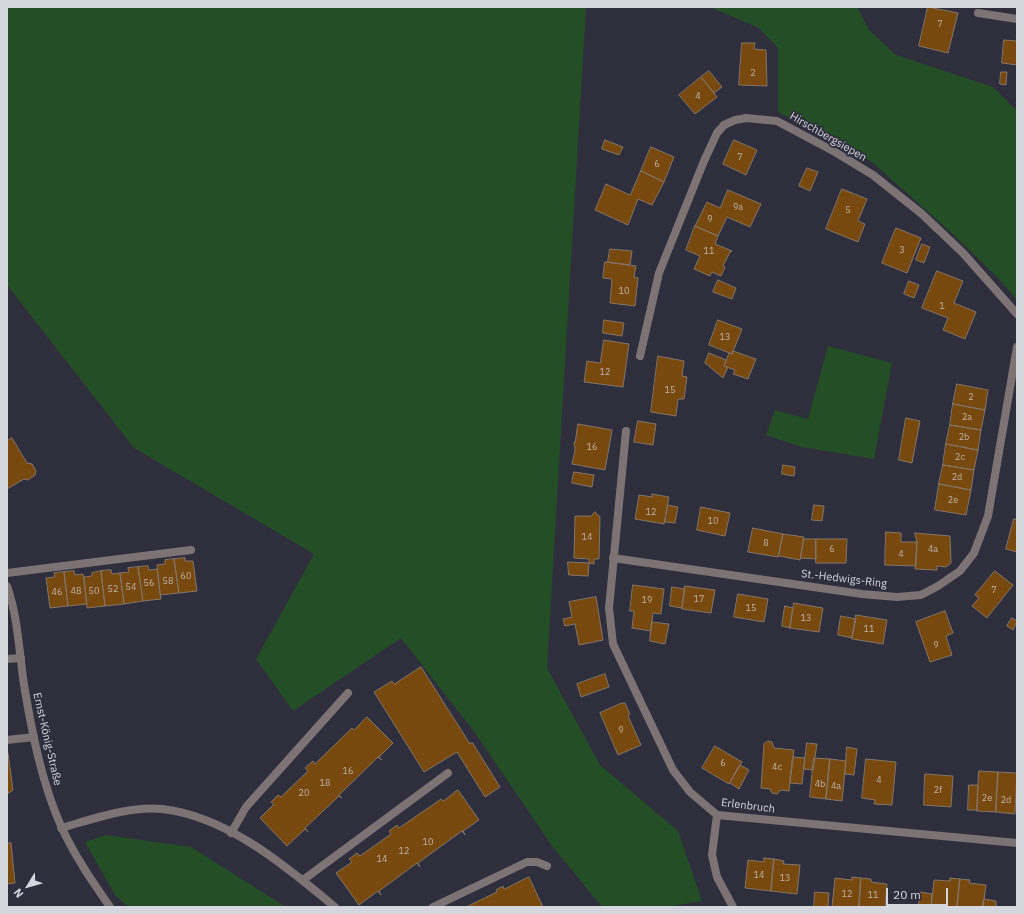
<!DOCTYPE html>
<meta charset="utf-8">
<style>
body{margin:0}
#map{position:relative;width:1024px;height:914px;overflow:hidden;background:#2e2e3d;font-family:"IBM Plex Sans",sans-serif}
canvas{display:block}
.frame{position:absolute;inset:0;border:8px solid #d6d6df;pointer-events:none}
.north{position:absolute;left:8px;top:866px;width:40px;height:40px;-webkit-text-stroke:3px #2e2e3d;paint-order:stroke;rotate:233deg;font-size:11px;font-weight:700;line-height:16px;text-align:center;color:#d6d6df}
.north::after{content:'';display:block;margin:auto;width:14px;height:18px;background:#d6d6df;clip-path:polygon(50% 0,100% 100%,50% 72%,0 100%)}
.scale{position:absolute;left:886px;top:888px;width:62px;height:18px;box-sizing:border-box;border:2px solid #d6d6df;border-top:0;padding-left:5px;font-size:12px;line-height:14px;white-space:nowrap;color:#d6d6df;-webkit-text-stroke:3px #2e2e3d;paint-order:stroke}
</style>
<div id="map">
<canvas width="1024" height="914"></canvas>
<div class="frame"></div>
<div class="north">N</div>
<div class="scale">20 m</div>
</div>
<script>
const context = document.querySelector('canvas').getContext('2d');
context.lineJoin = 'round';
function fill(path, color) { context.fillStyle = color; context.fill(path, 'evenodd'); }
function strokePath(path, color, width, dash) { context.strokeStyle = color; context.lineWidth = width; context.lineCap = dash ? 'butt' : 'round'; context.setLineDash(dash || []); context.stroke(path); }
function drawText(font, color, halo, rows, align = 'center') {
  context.font = font + ' "IBM Plex Sans",sans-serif'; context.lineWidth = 3.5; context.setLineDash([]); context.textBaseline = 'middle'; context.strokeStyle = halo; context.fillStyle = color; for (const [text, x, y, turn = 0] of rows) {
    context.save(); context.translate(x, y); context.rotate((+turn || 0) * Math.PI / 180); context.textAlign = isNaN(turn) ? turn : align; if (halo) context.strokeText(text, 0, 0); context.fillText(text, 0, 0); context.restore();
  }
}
fill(new Path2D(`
 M7 7H586L547 668 600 765 678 831 702 901 667 907H602L552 846 473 730 401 638 293 711 256 659 314 554 134 448 7 285Z
 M710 7H857L869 30 896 55 993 87 1017 111V300L999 279 955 236 872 162 778 112V48L759 28Z
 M828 346 892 363 874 459 802 447 766 435 775 410 808 419Z
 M106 835 191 847 286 907H128L115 895 85 842Z`), '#244f26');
const building = new Path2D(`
 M928 7 958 13 948 53 919 46Z
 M1004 40 1017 41V65L1002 63Z
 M742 43H755L754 49 766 50 767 86 739 85Z
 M709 71 722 87 714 93 701 77Z
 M1001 72H1007L1006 85 1000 84Z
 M701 77 717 97 695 114 679 95Z
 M605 140 623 147 619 155 602 149Z
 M734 140 757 150 746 175 723 164Z
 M651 147 674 157 664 182 641 171Z
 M807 168 818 172 810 191 799 186Z
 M641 171 664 182 652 205 638 199 628 225 595 210 606 184 630 195Z
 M842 189 867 199 858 221 865 224 858 242 826 229Z
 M728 190 761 204 750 227 727 217 718 236 695 226 707 202 720 208Z
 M695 226 718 236 715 244 732 251 730 252 723 266 725 267 721 276 712 272 710 276 694 269 700 256 686 250Z
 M896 228 921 238 907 273 882 263Z
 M922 244 930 247 924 263 916 260Z
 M610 249 632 251 630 265 608 262Z
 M605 262 636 266 634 277 638 278 635 306 610 303 612 279 603 278Z
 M937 271 963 281 954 303 976 312 965 339 943 330 948 318 922 308Z
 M718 280 736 288 732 299 713 292Z
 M909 281 919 285 914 298 904 294Z
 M604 320 624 323 622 336 603 333Z
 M718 320 742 329 732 354 709 345Z
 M604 340 629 344 623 387 584 382 587 361 600 363Z
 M733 351 756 359 748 379 733 374 735 370 724 366 729 353 732 354Z
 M709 353 726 360 724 366 728 367 723 378 705 363Z
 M658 356 684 361 682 376 687 377 684 399H678L676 416 651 412Z
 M957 384 988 390 985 410 953 404Z
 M953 404 985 410 981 430 950 425Z
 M906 418 920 421 912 463 899 460Z
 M638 421 656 424 653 445 634 442Z
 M578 424 612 430 605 470 572 464 575 450 574 442H575Z
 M950 425 981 430 978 450 946 444Z
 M12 438 27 463 32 464 36 471 35 475 28 480 24 479 7 489V441Z
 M946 444 978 450 974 470 943 465Z
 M783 465 795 467 794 476 782 474Z
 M943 465 974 470 971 490 939 484Z
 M574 472 594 475 592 487 572 483Z
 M939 484 971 490 966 515 935 510Z
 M652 494 669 497 664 524 635 519 639 495 652 497Z
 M668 505 678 507 675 523 665 522Z
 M814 505 824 506 822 521 812 520Z
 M701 507 730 513 725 536 697 530Z
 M595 512 600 517 599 559H594V564L589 563V559L574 558 575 516H591Z
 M1014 519H1017V552L1006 549Z
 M753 528 783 534 778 557 748 552Z
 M886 532 901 533V542H917L916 566 885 565Z
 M915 533 950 536 951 563 946 567 937 566V570L915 569 917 542Z
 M783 534 804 537 800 560 779 556Z
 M804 539H816V559L801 558Z
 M816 539H847L846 563H816Z
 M185 558V561H193L197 591 179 593 174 559Z
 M174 559 179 593 160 595 157 565 165 564V560Z
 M568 562 589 563 588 576 569 575Z
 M148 566 149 570 157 569 161 599 143 601 138 567Z
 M138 567 143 601 124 604 120 573 129 572 128 568Z
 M111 570 112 574 120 573 124 604 105 606 101 571Z
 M74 571 75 575 83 574 87 604 68 606 64 572Z
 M101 571 105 606 87 608 84 577 92 576V573Z
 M995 571 1013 585 987 618 972 606 979 598 975 595Z
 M64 572 68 606 50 608 46 578 55 577 54 573Z
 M633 585 664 589 661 614 653 613 651 631 632 628 634 611H630Z
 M685 586 715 590 711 613 682 609Z
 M672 587 685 589 682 608 670 606Z
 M738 594 768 599 764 622 734 617Z
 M596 597 603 640 579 645 575 624 565 626 563 619 572 617 569 602Z
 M794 603 823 608 819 632 790 628Z
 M785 606 793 608 790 628 782 626Z
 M945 611 953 633 946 636 952 655 930 662 916 622Z
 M856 615 887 620 883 644 852 639Z
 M841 616 856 619 852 638 838 635Z
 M1012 618 1017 621 1013 630 1007 626Z
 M652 622 669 624 665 644 650 641Z
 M421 667 470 744 472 742 500 787 485 797 457 752 424 772 374 692 392 681 394 684Z
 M605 674 609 687 581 697 577 684Z
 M622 703H625L630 714 628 716 641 745 618 755 600 713Z
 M367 717 393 743 379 757 382 760 378 757 339 795 342 798 339 796 305 828 308 832 305 829 287 846 260 818 274 804 271 802 278 795 281 797 308 771 305 768 313 761 315 764 352 728 354 730Z
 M768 741 772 742 774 748 794 750 789 791 781 790 777 794 772 793 770 789 761 788 764 744Z
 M807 743 817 744 813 770 804 769Z
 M715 746 742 762 729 784 702 768Z
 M847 747 857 749 854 775 845 774Z
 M7 753H8L13 790 7 794Z
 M793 757 805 758 802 784 790 783Z
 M814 758 830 759 826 799 810 797Z
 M830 759 846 761 842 801 826 799Z
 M866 759 896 762 892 805 874 804 875 800 862 798Z
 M740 765 749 770 739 789 730 783Z
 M979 771 998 772 996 812 977 811Z
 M998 772 1017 773 1015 814 996 812Z
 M925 774 953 776 951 807 924 805Z
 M969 785H978L977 810H968Z
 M458 790 479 820 463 831 465 835 462 831 418 863 420 867 417 863 379 891 381 895 378 891 359 905 336 873 352 862 349 859 357 853 360 856 391 834 389 831 397 825 399 828 434 804 441 799 443 801Z
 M11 843 15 883 7 884V844Z
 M764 858 774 859 771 891 745 888 748 860 764 862Z
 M774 859 784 861 783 864 800 865 797 894 771 891Z
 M529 877 543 907H466L497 892 496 890 503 886 504 889Z
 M852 877 861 878 859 907H832L835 878 852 880Z
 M861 878 871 879V882L887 884 885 907H859Z
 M950 878 960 879 957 907H931L934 880 950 881Z
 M960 879 970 880 969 883 986 885 983 907H957Z
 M815 892 829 893 828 907H814Z
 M920 892 932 894 931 907H919Z
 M984 899 996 901V907H983Z`);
fill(building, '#78490e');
strokePath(building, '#837568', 1);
strokePath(new Path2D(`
 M7 573 191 550
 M7 659 21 658
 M7 740 34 737
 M231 833 246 807 348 693
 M303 880 448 773
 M433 907 527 862H537L547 866`), '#7d7374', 8);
strokePath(new Path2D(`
 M978 13 1017 19
 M640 356 659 273 704 161 717 133 724 125 735 120 746 118 777 121 835 152 873 175 922 214 963 253 1017 314
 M626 431 609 608 613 644 673 770 690 792 717 815 1017 843
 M613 558 862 594 897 597 921 595 938 586 960 571 974 553 988 516 1017 347
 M7 586C19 620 19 656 25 691 33 737 42 783 61 826 74 855 92 881 110 907
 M717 815 712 855 717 877 733 907
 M61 828C93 819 129 806 162 809 227 816 287 867 335 907`), '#7d7374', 8);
drawText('9px', '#beb3ab', null, [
 ["7",940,24],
 ["2",753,73],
 ["4",698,96],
 ["7",740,157],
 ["6",657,164],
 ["9a",738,207],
 ["5",848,210],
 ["9",710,219],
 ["3",902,250],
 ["11",709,251],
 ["10",624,291],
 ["1",942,306],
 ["13",725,337],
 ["12",605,372],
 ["15",670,390],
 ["2",971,397],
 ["2a",967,417],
 ["2b",964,437],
 ["16",592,447],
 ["2c",960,457],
 ["2d",957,477],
 ["2e",953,500],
 ["12",651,512],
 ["10",713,521],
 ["14",587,537],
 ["8",766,543],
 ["6",832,549],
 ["4a",933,549],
 ["4",901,554],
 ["60",186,576],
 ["58",168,581],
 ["56",149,583],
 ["54",131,587],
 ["52",113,589],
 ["7",994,590],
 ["48",76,591],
 ["50",94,591],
 ["46",57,592],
 ["17",699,599],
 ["19",647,600],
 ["15",751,608],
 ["13",806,618],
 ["11",869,629],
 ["9",936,645],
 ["9",621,730],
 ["6",723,763],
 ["4c",777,767],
 ["16",348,771],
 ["4",879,780],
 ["18",325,783],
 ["4b",820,784],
 ["4a",836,786],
 ["2f",938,790],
 ["20",304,793],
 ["2e",987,798],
 ["2d",1006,800],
 ["10",428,842],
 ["12",404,851],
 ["14",382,859],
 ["14",759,875],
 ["13",785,878],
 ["12",847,894],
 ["11",873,895]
]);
drawText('11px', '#d6d6df', '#2e2e3d', [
 ["Hirschbergsiepen",828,137,30],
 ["St.-Hedwigs-Ring",844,579,7],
 ["Ernst-König-Straße",47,739,77],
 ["Erlenbruch",748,806,7]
]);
</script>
